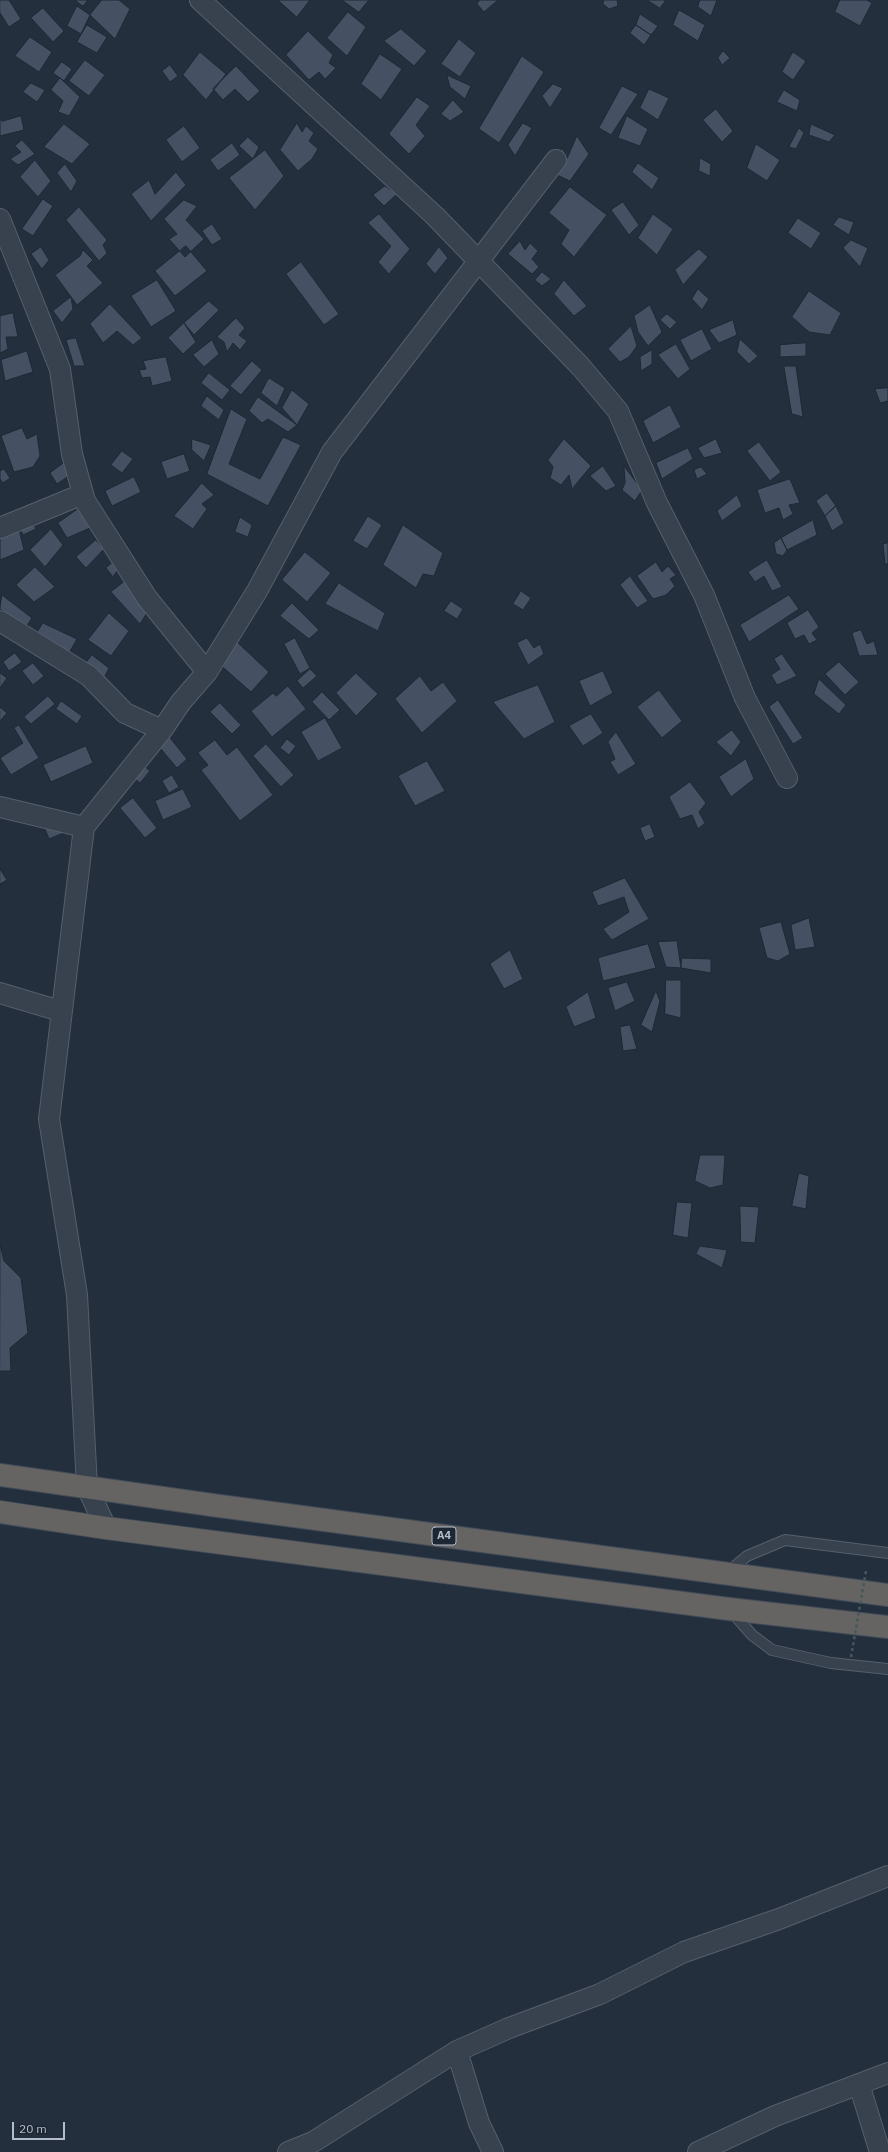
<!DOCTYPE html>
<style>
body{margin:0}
#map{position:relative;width:888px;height:2152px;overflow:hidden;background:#242f3e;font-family:"IBM Plex Sans",sans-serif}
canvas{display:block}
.scale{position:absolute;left:12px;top:2122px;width:53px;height:18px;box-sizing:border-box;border:2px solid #b4bcc9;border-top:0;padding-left:5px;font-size:12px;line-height:14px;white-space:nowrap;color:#b4bcc9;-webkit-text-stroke:3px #1d2633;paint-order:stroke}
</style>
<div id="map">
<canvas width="888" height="2152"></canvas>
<div class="scale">20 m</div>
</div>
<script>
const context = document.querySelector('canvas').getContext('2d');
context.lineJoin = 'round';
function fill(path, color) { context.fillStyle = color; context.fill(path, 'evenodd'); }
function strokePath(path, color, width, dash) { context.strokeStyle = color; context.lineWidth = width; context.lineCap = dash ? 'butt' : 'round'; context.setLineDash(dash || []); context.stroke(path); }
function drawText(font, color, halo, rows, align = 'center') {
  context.font = font + ' "IBM Plex Sans",sans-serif'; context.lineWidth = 3.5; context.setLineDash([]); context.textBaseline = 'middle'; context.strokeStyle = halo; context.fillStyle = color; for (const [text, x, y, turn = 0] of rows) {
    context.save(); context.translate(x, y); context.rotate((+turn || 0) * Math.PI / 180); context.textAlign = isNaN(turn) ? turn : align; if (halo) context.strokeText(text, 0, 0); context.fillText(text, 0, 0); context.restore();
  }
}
const building = new Path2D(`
 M0 0H9L21 19 9 27 0 13Z
 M75 0H88L83 6Z
 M102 0H119L130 9 115 39 90 15Z
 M278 0H310L297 17Z
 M342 0H369L359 12Z
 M480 0H498L484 12 477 4Z
 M604 0H617L618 6 609 9 603 4Z
 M647 0H666L660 8Z
 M700 0H717L711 16 698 7Z
 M840 0H867L872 3 860 26 835 12Z
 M77 6 90 15 81 34 67 26Z
 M43 8 64 31 53 42 31 18Z
 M679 10 705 25 698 41 673 25Z
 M348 12 366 27 347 56 327 38Z
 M640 14 658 26 651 35 636 25Z
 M87 25 107 37 97 53 77 42Z
 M636 25 651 35 644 45 630 33Z
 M401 29 427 51 414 66 384 41Z
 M308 31 333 55 329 63 336 68 325 79 319 72 309 80 286 55Z
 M30 37 52 52 39 72 15 56Z
 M459 39 476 53 460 77 441 64Z
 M723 51 730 58 722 65 718 58Z
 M200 52 226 74 206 100 183 75Z
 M793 52 806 61 793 80 782 72Z
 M380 54 402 69 381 100 361 84Z
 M522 56 544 72 499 143 479 129Z
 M85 60 105 75 89 96 69 81Z
 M62 62 72 69 64 81 53 73Z
 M170 65 178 76 170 82 162 71Z
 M236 66 260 91 248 102 235 89 223 100 213 89Z
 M447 75 471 86 465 99 450 87Z
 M60 78 80 97 69 116 58 112 63 101 51 90Z
 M31 83 45 90 37 102 23 92Z
 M553 84 563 88 550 108 542 96Z
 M622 86 638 94 611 135 599 128Z
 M649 89 669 98 658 120 640 108Z
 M784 90 800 100 797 111 777 102Z
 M417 97 430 106 416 125 425 136 409 154 389 134Z
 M453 100 464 112 450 121 441 114Z
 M716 109 733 131 722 142 703 120Z
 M21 116 24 130 0 136V118L2 121Z
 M627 116 648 129 640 146 618 138Z
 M297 123 302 132 306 126 314 133 309 141 318 149 312 159 298 171 280 150Z
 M523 123 532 128 515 156 508 145Z
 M64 124 90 144 72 164 44 147Z
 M811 124 835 135 829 142 809 135Z
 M184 126 200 148 182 162 166 140Z
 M799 128 804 133 796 149 789 147Z
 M577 136 589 154 570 181 557 175 562 147 567 158Z
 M248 137 259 147 253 159 239 146Z
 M22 140 35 154 18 165 10 159 21 152 15 146Z
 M232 143 240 155 218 171 210 160Z
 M756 144 780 160 767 181 747 168Z
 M265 150 284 176 255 210 229 178Z
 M700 158 711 164 710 176 699 171Z
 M35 160 51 181 38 197 20 177Z
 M638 163 659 178 652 190 632 172Z
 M65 164 77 181 71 192 57 173Z
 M176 172 186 185 151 221 131 194 149 180 155 194Z
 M385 186 397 194 384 206 373 195Z
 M570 187 607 215 574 257 561 244 569 230 549 213Z
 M43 199 53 206 33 236 22 229Z
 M184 200 197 206 186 220 204 239 185 257 169 239 177 234 164 219Z
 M623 202 639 225 629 235 611 210Z
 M79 207 107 240 103 245 107 253 99 261 66 220Z
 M379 214 410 249 389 274 378 262 391 246 368 223Z
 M653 214 673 229 657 255 638 238Z
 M839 217 854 222 849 235 833 225Z
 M798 218 821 233 811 249 788 233Z
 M212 224 222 239 212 245 202 231Z
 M851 240 868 248 860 267 843 248Z
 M520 241 525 250 530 243 538 251 532 259 539 267 532 274 508 254Z
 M186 246 207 271 175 296 155 271Z
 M41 247 49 260 42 269 31 254Z
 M439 247 448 258 435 274 426 264Z
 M699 249 708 257 683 285 675 270Z
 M83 250 93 260 87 266 103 283 77 305 55 275 80 256Z
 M301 262 339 314 324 325 286 274Z
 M542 272 551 279 542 286 535 280Z
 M157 280 176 311 151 327 131 296Z
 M564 280 587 306 574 316 554 294Z
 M698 289 709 299 702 310 692 299Z
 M809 291 841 313 830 335 809 332 792 317Z
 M71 297 73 309 62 323 53 311Z
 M209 301 219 310 194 335 184 323Z
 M110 304 142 338 133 345 117 331 103 343 90 324Z
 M650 305 662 332 648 346 638 332 634 316Z
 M13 313 18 337H6L8 349 0 353V316Z
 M667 314 677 322 670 329 660 320Z
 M236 318 245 328 239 335 247 341 240 350 233 343 227 352 224 342 217 337Z
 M733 320 737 335 719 343 709 330Z
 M184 323 196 342 183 354 168 338Z
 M631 326 637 346 629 357 620 362 608 349Z
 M702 329 712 349 691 361 680 340Z
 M76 338 85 366H74L66 340Z
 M740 339 758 356 749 364 737 352Z
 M212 340 219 354 204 367 193 355Z
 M806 343V356L780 357V345Z
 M676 344 690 369 678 379 658 355Z
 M652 350V364L641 371 640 357Z
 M27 351 33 372 5 381 1 360Z
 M166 357 172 381 152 386 150 377 142 378 139 370 146 369 143 361Z
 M252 361 262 370 241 395 230 386Z
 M784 366H796L803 417 792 414Z
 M209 373 230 390 222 400 201 383Z
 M269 378 285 388 277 406 261 393Z
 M888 388V401L880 403 875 389Z
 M292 390 309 404 297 425 282 408Z
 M207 396 224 410 219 420 201 406Z
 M258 397 297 425 288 432 268 419 262 423 249 411Z
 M670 405 681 427 653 443 643 421Z
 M231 409 247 419 229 464 260 479 283 437 301 445 268 506 207 474Z
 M22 428 27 439 37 434 40 456 33 467 14 472 1 436Z
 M192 439 211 445 204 461 192 450Z
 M564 439 591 466 572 489 569 475 561 485 550 478 553 467 548 460Z
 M716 439 722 453 704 458 698 448Z
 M759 442 781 472 770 481 747 451Z
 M688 448 693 459 662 479 656 463Z
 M122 451 133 459 122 473 111 465Z
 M184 454 190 471 167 479 161 462Z
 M65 462 73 473 57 484 50 473Z
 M603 466 616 486 606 491 590 476Z
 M624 466 642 490 635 501 622 490 625 483Z
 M701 467 707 474 697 479 694 470Z
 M4 469 10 478 3 483 0 479V471Z
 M134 477 141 492 112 506 105 491Z
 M790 479 800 503 789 505 793 514 783 520 779 508 765 513 757 490Z
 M202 483 214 495 202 504 207 509 193 529 174 516Z
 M827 493 836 506 825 516 816 501Z
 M737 495 742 506 722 521 717 511Z
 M836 506 844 523 832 531 825 516Z
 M78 509 90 528 67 538 58 523Z
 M29 515 36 529 23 535 16 521Z
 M368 516 382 525 367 549 353 541Z
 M240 517 252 525 248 537 235 532Z
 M813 520 817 535 787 550 781 538Z
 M403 525 443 553 434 576 423 574 416 588 383 565Z
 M19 529 24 550 0 560V536Z
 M51 529 63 545 45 567 30 550Z
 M781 538 787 550 783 556 776 554 774 543Z
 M96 540 104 549 86 568 76 557Z
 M888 543V564H885L883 544Z
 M305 552 331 573 307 602 282 580Z
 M767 560 782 587 772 591 764 576 755 582 748 572Z
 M113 562 119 568 113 577 106 568Z
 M656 562 662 572 668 566 676 575 670 579 675 586 666 595 653 599 637 576Z
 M35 567 55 587 34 602 16 585Z
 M630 576 648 601 637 608 620 585Z
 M125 581 148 611 140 624 111 592Z
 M339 583 385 613 378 631 325 604Z
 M521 591 531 598 523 610 513 604Z
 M2 595 32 618 26 627 0 609Z
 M789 595 799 609 749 642 740 625Z
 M451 601 463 609 457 619 444 611Z
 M292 603 319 630 309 639 280 616Z
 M808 610 819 627 812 633 817 640 809 644 804 635 795 639 787 623Z
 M109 613 129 631 111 656 88 640Z
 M43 623 77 639 69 653 35 636Z
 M861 630 867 644 874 641 878 655 859 656 852 633Z
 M295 638 310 668 300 674 284 644Z
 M527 638 534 648 540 644 544 654 528 665 517 643Z
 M236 641 269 672 251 692 217 662Z
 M15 653 22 662 9 671 3 662Z
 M782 654 797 676 777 685 771 675 780 669 774 659Z
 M92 655 109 668 104 678 85 664Z
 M839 662 859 682 845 695 825 674Z
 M33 663 44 676 33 685 22 671Z
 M310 669 317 676 303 688 297 681Z
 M603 671 613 693 590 706 579 681Z
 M0 673 7 678 0 688Z
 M356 673 378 694 356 716 336 693Z
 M420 676 431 691 443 682 457 701 422 733 395 699Z
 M819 679 846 705 839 714 814 694Z
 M538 685 555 722 524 739 493 702Z
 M288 686 306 709 272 737 251 711 273 693 276 696Z
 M659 690 682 721 662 738 637 707Z
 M322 692 340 710 329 720 312 702Z
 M48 696 55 704 31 724 24 717Z
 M778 700 803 738 793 744 769 707Z
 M61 701 82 716 77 724 56 709Z
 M220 703 241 725 232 734 210 712Z
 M0 707 7 713 0 721Z
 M591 714 603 733 583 746 569 726Z
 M325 718 342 748 318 761 301 732Z
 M19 725 39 758 11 775 0 758 23 743 14 728Z
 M732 730 741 742 731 756 716 742Z
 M616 732 636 764 618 775 610 762 615 759 608 742Z
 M166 733 187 759 177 768 155 742Z
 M287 739 296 746 289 755 280 748Z
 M215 740 227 755 237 747 273 795 240 821 201 770 208 765 198 753Z
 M266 744 294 775 281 787 253 756Z
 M86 746 93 763 51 782 43 765Z
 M133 756 150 771 140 783 123 769Z
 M746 759 754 779 731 797 719 777Z
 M427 761 445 791 415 806 398 776Z
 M172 775 179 787 169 793 162 781Z
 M690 782 706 803 699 812 705 823 698 829 692 815 680 819 669 797Z
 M183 789 192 807 163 820 155 801Z
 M133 798 157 828 145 838 120 808Z
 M61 822 66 832 49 839 45 829Z
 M650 824 655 837 645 841 640 828Z
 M0 869 7 880 0 884Z
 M625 878 649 919 612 940 603 929 629 912 624 897 598 906 592 892Z
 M809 918 815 947 795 950 791 925Z
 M781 922 790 954 778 961 767 958 759 928Z
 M677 941 681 968 666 967 658 942Z
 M648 944 656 968 603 981 598 958Z
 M510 950 523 979 504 989 490 964Z
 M682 958 711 959V973L681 968Z
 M666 980H681V1018L665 1014Z
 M627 982 635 1001 615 1011 608 988Z
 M656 991 660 1001 652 1032 641 1025Z
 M588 992 596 1018 574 1027 566 1007Z
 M630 1025 637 1049 623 1051 620 1027Z
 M700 1155H725L723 1185 710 1188 695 1181Z
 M799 1173 809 1176 806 1209 792 1206Z
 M677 1202 692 1203 688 1238 673 1235Z
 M740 1206 759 1207 755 1243 741 1242Z
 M0 1244 4 1261 21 1278 28 1333 10 1348 11 1371H0Z
 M700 1246 727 1250 722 1268 696 1254Z`);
fill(building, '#455162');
strokePath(building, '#1f2835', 1);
const service = new Path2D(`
 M728 1572 747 1556 785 1540 888 1553
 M732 1612 752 1635 772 1650 831 1663 888 1669`);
const minor = new Path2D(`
 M200 0 435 216 581 367 618 411 657 503 704 595 745 698 787 778
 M0 219 60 369 72 454 85 501 147 598 207 672
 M0 528 83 494
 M0 621 89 676 125 713 162 730
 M0 807 84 827
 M0 993 60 1011
 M106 1528 87 1487 77 1295 49 1119 84 827 162 730 181 702 207 672 257 591 332 452 556 160
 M457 2051 479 2123 493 2152
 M859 2084 880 2152
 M288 2152 313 2142 457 2051 509 2028 600 1994 684 1952 779 1919 888 1876
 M698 2152 775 2116 888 2073`);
const trunk = new Path2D(`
 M0 1475 212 1505 888 1595
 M0 1512 106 1528 729 1609 888 1627`);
strokePath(service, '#565f6c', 12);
strokePath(minor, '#565f6c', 22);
strokePath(trunk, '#434c59', 24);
strokePath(service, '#38414e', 10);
strokePath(minor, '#38414e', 20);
strokePath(trunk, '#656462', 22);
strokePath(new Path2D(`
 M851 1657 866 1571`), '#44595c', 2.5, [3, 3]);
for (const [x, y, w] of [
 [444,1536,24]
]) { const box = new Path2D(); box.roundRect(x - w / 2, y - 9, w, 18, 3); context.fillStyle = '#1d2633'; context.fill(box); strokePath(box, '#b4bcc9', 1); }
drawText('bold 11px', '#b4bcc9', null, [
 ["A4",444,1536]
]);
</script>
